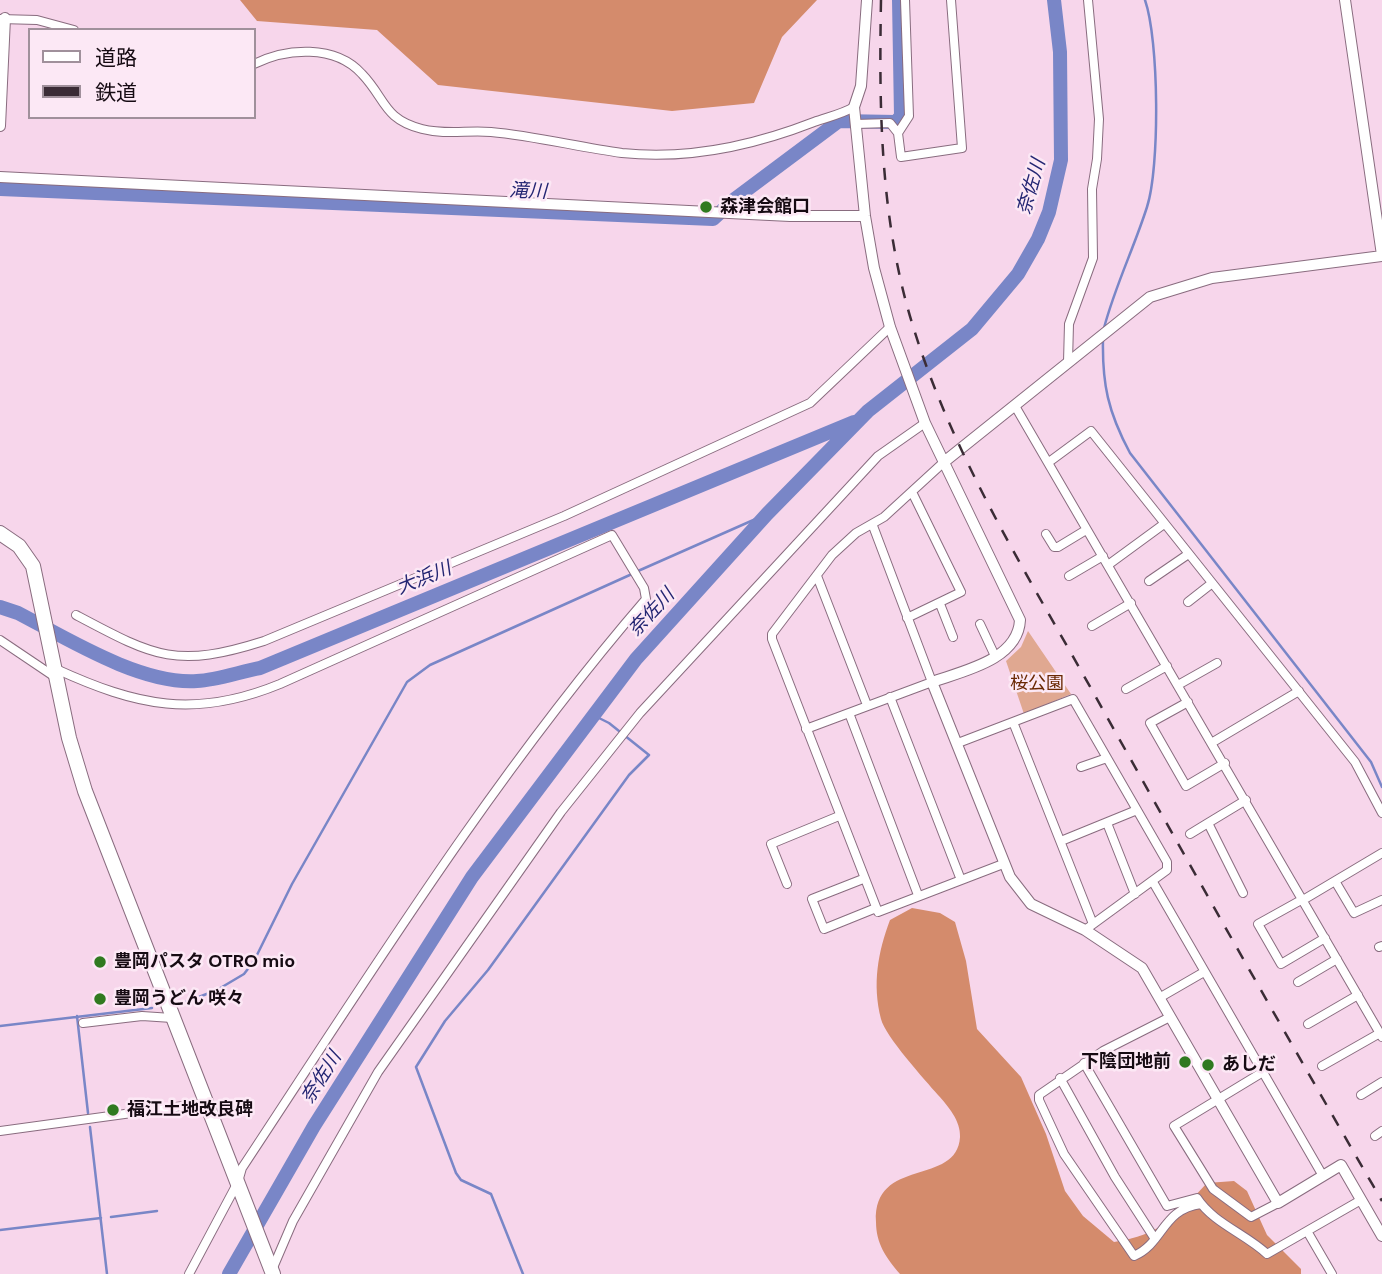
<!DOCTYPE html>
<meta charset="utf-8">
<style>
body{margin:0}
#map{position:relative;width:1382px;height:1274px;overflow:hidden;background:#f7d6eb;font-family:"DM Sans","Noto Sans JP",sans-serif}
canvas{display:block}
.legend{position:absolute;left:28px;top:28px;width:228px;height:91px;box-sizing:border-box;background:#fce8f5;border:2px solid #a0909b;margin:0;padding:9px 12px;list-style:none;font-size:21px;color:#160b13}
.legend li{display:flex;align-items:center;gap:14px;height:35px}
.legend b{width:35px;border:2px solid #a0909b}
</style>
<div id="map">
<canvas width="1382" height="1274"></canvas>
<ul class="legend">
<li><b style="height:9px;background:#fff"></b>道路</li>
<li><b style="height:9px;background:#3b2c36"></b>鉄道</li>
</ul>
</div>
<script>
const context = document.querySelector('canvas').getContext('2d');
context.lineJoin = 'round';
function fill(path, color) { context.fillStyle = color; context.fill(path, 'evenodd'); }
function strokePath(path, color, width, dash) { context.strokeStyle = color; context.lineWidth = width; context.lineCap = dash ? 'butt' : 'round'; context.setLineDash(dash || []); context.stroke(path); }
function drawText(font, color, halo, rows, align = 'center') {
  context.font = font + ' "DM Sans","Noto Sans JP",sans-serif'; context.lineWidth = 5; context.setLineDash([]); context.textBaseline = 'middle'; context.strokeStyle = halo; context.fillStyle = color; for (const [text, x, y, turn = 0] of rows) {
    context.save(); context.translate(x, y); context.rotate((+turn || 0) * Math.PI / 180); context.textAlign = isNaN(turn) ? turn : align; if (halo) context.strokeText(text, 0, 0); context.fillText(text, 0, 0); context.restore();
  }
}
fill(new Path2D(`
 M1028 631 1071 694 1024 714 1006 661 1021 647Z`), '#e0a891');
fill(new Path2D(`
 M240 0H817L782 37 754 103 672 111 438 85 377 30 257 21Z
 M912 908 940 913 955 922 966 961 977 1029 1021 1077 1046 1134 1065 1191 1083 1216 1114 1242C1161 1235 1176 1216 1207 1183L1234 1181 1247 1191 1267 1235 1301 1269V1274H900C886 1258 876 1243 876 1222 873 1156 957 1187 960 1137 961 1121 948 1106 938 1095 925 1080 885 1036 881 1019 872 984 878 952 890 920Z`), '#d48b6c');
strokePath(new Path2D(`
 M1104 328C1115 286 1134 248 1147 207 1160 167 1159 40 1145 0
 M1103 338C1102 384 1108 412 1130 453L1371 762 1382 787
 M638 571 767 514
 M178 1005 217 990 244 974 254 961 292 884 407 682 430 665 632 574
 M77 1016 88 1113
 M0 1026 152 1008
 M90 1127 107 1274
 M111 1217 157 1211
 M0 1230 101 1218
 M523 1274 491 1194 461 1180 456 1173 416 1067 445 1021 488 970 629 775 649 755 609 723 595 716`), '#7986c7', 2.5);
strokePath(new Path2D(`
 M0 189 713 219 736 198 839 121 896 122 901 116 899 0
 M0 607 18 613C66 638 141 685 197 681 217 680 239 672 260 668L854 422
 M229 1274 314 1126 472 877 636 659 767 514 868 411 972 329 1018 274 1038 239 1049 212 1061 160 1060 52 1054 0`), '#7986c7', 14);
const street = new Path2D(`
 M0 19 37 20 74 30
 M254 64C286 48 335 44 362 74 386 99 383 119 422 129 445 135 468 130 491 132 535 136 578 147 622 153 687 160 755 145 814 122 828 117 842 114 854 107
 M856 124 890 123 898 133 901 157 962 148 951 0
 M898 133 909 116 905 0
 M1068 362 1069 324 1093 258 1092 189 1097 159 1099 119 1088 0
 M1015 406 1382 1037
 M944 462 884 517 856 533 832 555 772 634V639L878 912 1003 864
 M1049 462 1091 431 1355 762 1382 813
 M1046 534 1054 547H1058L1086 530
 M1108 565 1164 524
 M817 576 867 705
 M1069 576 1103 556
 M1149 581 1187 555
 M1188 602 1211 584
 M940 604 953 637
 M76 615C155 657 176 669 264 641L564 516 810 403 890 327
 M907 618 961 592 912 492
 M980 624 995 656
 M1092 626 1131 603
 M0 640 55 677
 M56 669C137 706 195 719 280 684L612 535 644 588 646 599C494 775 370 974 242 1168L238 1182 189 1274
 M1178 685 1217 663
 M1126 689 1167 666
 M890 697 961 880
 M1188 702 1150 723 1186 786 1225 763
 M849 713 918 895
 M1013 722 1093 924
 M806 729 932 682 873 526
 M1213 742 1299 691
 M958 743 1073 699 1167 862V870L1085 930
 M1081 767 1107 758
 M1107 823 1135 894
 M1190 834 1208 823
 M1061 841 1137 810
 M863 879 812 899 824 929 876 908
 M1335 881 1354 913 1382 900
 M1153 882 1323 1176
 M787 884 771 844 839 816
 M1243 893 1208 823 1246 800
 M1303 899 1258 924 1281 964 1325 938
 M1303 900 1382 853
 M1379 947 1382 946
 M1298 982 1337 959
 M1159 998 1204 972
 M1170 1017 1103 1051 1039 1095V1100L1064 1154 1134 1256C1164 1243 1162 1209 1201 1204
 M83 1023 142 1016 172 1018
 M1308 1024 1358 995
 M1084 1063 1167 1206 1197 1198C1213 1223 1246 1234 1267 1254L1361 1200
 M1322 1066 1380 1033
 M1263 1072 1174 1126 1213 1189 1251 1217 1278 1203
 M1060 1078 1115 1177 1155 1239
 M1361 1095 1382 1082
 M0 1131 205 1103
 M1375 1136 1382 1131
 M1307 1231 1332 1274
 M272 1270 293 1221 378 1072 561 812 640 713 878 456 925 423`);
const secondary = new Path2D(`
 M867 0 861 86 854 107 865 216 874 268 890 327 925 423 1020 620C1018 660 963 671 932 682L1010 877 1031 904 1085 930 1142 968 1278 1203 1341 1165 1382 1236
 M1345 0 1382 255
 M0 126 5 18
 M0 177 790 216H865
 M944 462 1150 297 1212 278 1382 256`);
const highway = new Path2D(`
 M0 533 19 546 33 566 69 738 85 791 273 1274`);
strokePath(street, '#896c7f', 10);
strokePath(secondary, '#896c7f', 12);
strokePath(highway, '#896c7f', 16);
strokePath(street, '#fff', 8);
strokePath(secondary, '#fff', 10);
strokePath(highway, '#fff', 14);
strokePath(new Path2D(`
 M881 0C879 108 880 218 912 323 952 455 1026 572 1093 692 1188 862 1284 1032 1382 1201`), '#3b2c36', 2.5, [12, 12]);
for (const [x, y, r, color] of [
 [706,207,7,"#307a20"],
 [100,962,7,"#307a20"],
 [100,999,7,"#307a20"],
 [1185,1062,7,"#307a20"],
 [1208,1065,7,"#307a20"],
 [113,1110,7,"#307a20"]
]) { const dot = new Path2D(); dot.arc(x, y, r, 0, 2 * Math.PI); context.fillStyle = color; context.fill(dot); strokePath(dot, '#fce8f5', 2.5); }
drawText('bold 18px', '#160b13', '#fce8f5', [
 ["森津会館口",720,207],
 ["豊岡パスタ OTRO mio",114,962],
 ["豊岡うどん 咲々",114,999],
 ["下陰団地前",1171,1062,"right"],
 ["あしだ",1222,1065],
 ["福江土地改良碑",127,1110]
], 'left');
drawText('18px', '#692803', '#fce8f5', [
 ["桜公園",1037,684]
]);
drawText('italic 19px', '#242673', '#fce8f5', [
 ["奈佐川",1032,187,-74],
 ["滝川",528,192,2],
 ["大浜川",424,579,-22],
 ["奈佐川",652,613,-47],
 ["奈佐川",322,1078,-58]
]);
</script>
